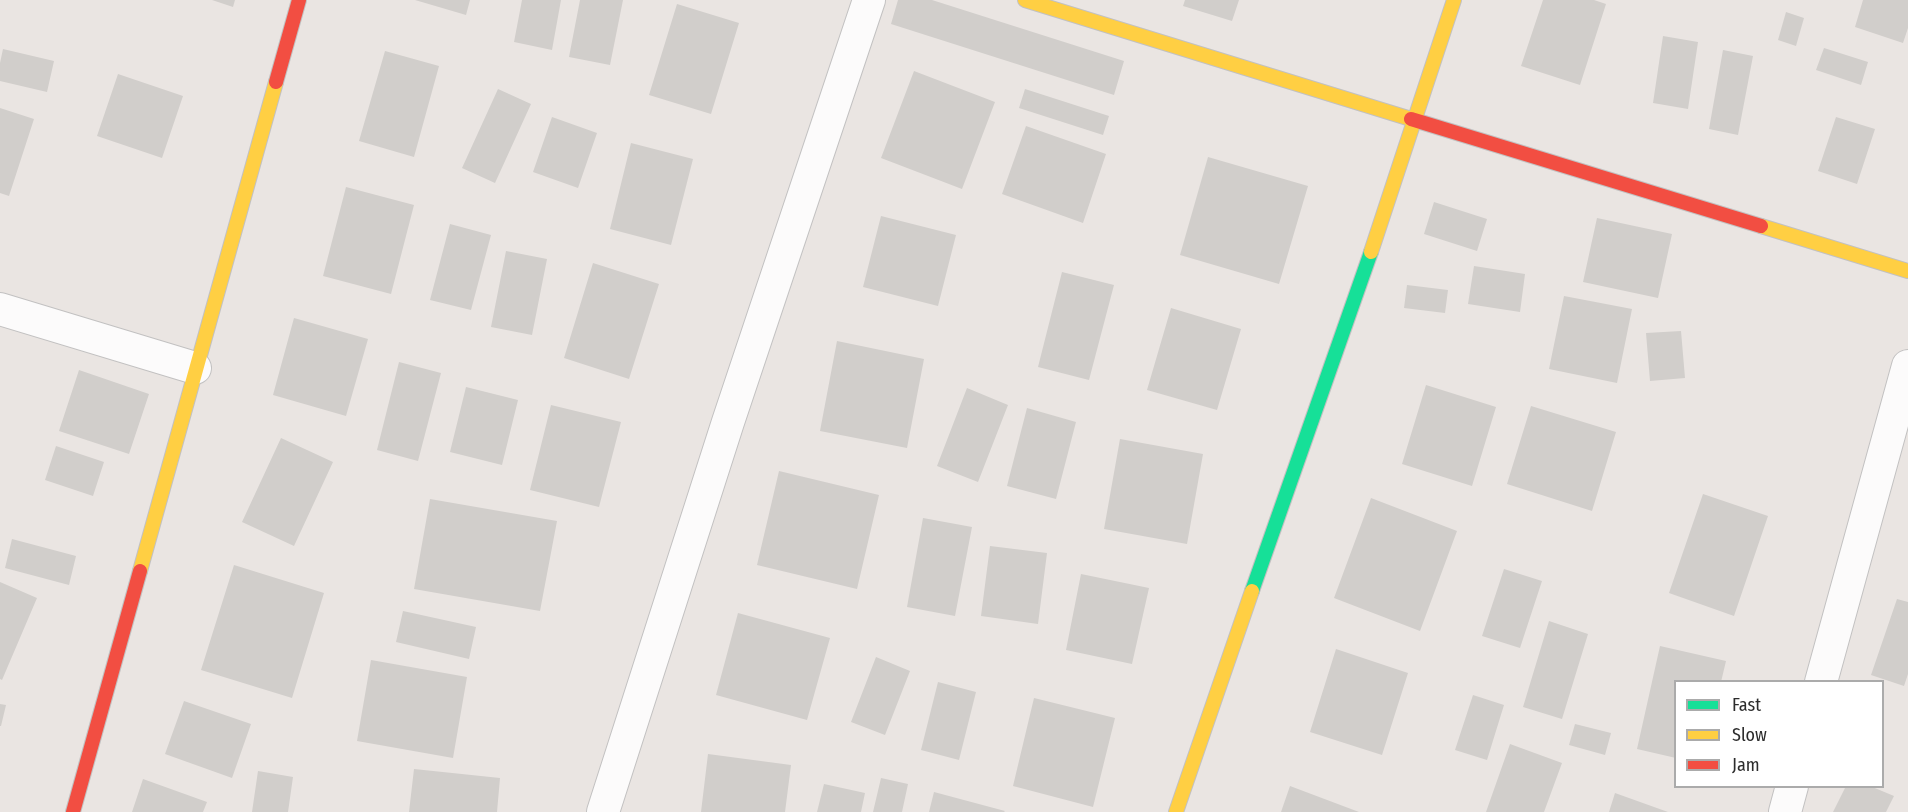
<!DOCTYPE html>
<style>
body{margin:0}
#map{position:relative;width:1908px;height:812px;overflow:hidden;background:#eae5e2;font-family:"Fira Sans Condensed",sans-serif}
canvas{display:block}
.legend{position:absolute;left:1674px;top:680px;width:210px;height:108px;box-sizing:border-box;background:#fff;border:2px solid #ababab;margin:0;padding:8px 10px;list-style:none;font-size:18px;color:#2c2c2c}
.legend li{display:flex;align-items:center;gap:12px;height:30px}
.legend b{width:30px;border:2px solid #ababab}
</style>
<div id="map">
<canvas width="1908" height="812"></canvas>
<ul class="legend">
<li><b style="height:8px;background:#16e098"></b>Fast</li>
<li><b style="height:8px;background:#ffcf43"></b>Slow</li>
<li><b style="height:8px;background:#f24e42"></b>Jam</li>
</ul>
</div>
<script>
const context = document.querySelector('canvas').getContext('2d');
context.lineJoin = 'round';
function fill(path, color) { context.fillStyle = color; context.fill(path, 'evenodd'); }
function strokePath(path, color, width, dash) { context.strokeStyle = color; context.lineWidth = width; context.lineCap = dash ? 'butt' : 'round'; context.setLineDash(dash || []); context.stroke(path); }
fill(new Path2D(`
 M212 0H235L233 7Z
 M415 0H470L466 15Z
 M522 0H561L552 50 514 42Z
 M580 0H623L610 65 569 57Z
 M898 0H932L1124 61 1114 95 891 24Z
 M1185 0H1239L1232 21 1183 6Z
 M1543 0H1594L1606 4 1580 85 1521 66Z
 M1863 0H1908V28L1903 43 1855 27Z
 M677 4 739 23 711 114 649 95Z
 M1786 12 1804 18 1796 46 1778 40Z
 M1663 36 1698 42 1688 109 1653 103Z
 M1824 48 1868 62 1861 85 1816 70Z
 M3 49 54 61 47 92 0 81V63Z
 M1723 50 1753 56 1738 135 1709 129Z
 M385 51 439 66 414 157 359 141Z
 M914 71 995 102 962 189 881 158Z
 M118 74 183 96 162 158 97 136Z
 M498 89 531 104 495 183 462 168Z
 M1025 89 1109 116 1103 135 1019 108Z
 M0 108 34 119 9 196 0 193Z
 M552 117 597 133 578 188 533 172Z
 M1836 117 1875 129 1857 184 1818 171Z
 M1026 126 1106 154 1083 223 1002 194Z
 M631 143 693 159 671 245 610 229Z
 M1208 157 1308 186 1279 284 1180 255Z
 M346 187 414 205 391 294 323 276Z
 M1434 202 1487 219 1477 251 1424 234Z
 M881 216 956 235 938 306 863 287Z
 M1597 218 1672 234 1658 298 1583 282Z
 M450 224 491 235 471 310 430 300Z
 M506 251 547 259 532 335 491 327Z
 M593 263 659 284 629 379 564 358Z
 M1474 266 1525 274 1520 312 1468 304Z
 M1062 272 1114 285 1089 380 1038 367Z
 M1407 285 1448 290 1445 313 1404 308Z
 M1564 296 1632 309 1617 383 1549 369Z
 M1171 308 1241 329 1217 410 1147 390Z
 M294 318 368 339 346 416 273 395Z
 M1681 331 1685 378 1650 381 1646 333Z
 M837 341 924 359 907 448 820 431Z
 M399 362 441 373 418 461 377 450Z
 M79 370 149 394 129 454 59 431Z
 M1426 385 1496 407 1472 486 1402 464Z
 M466 387 518 400 502 465 450 452Z
 M967 388 1008 405 978 482 937 466Z
 M551 405 621 422 599 507 530 490Z
 M1531 406 1616 432 1592 511 1507 484Z
 M1027 408 1076 422 1056 499 1007 486Z
 M281 438 333 462 294 546 242 522Z
 M1120 439 1203 454 1187 544 1104 529Z
 M56 446 104 462 93 496 45 480Z
 M779 471 879 495 857 589 757 565Z
 M1703 494 1768 516 1734 616 1669 593Z
 M1371 498 1457 531 1420 631 1334 598Z
 M430 499 557 521 540 611 414 589Z
 M923 518 972 527 955 616 907 607Z
 M12 539 76 556 69 585 5 568Z
 M990 546 1047 553 1038 624 981 616Z
 M234 565 324 593 292 698 201 670Z
 M1504 569 1542 581 1520 648 1482 636Z
 M1081 574 1149 588 1132 664 1066 650Z
 M0 582 37 598 2 680 0 679Z
 M1897 599 1908 602V674L1904 686 1871 675Z
 M403 611 476 627 469 659 396 642Z
 M738 613 830 638 807 720 716 695Z
 M1549 621 1588 634 1562 719 1523 707Z
 M1660 646 1726 661 1721 682H1676V758L1637 749Z
 M1336 649 1408 673 1382 755 1310 732Z
 M876 657 910 671 885 735 851 722Z
 M371 660 467 677 453 758 357 741Z
 M938 682 976 692 959 760 921 750Z
 M1473 695 1504 705 1487 760 1455 750Z
 M1034 698 1115 718 1093 807 1013 786Z
 M184 701 251 724 232 778 165 754Z
 M0 704 6 705 1 726H0Z
 M1575 724 1611 733 1605 755 1569 745Z
 M1510 744 1562 763 1544 812H1486Z
 M708 754 791 765 785 812H701Z
 M414 769 500 778 497 812H409Z
 M258 771 293 777 288 812H252Z
 M881 778 908 784 902 812H873Z
 M143 779 207 802 203 812H132Z
 M824 784 865 793 861 812H817Z
 M1290 786 1359 812H1281Z
 M1846 786H1870L1894 796 1886 812H1833Z
 M934 792 1005 811 1004 812H929Z
 M1615 793 1668 812H1609Z`), '#d1cecb');
const street = new Path2D(`
 M0 309 195 368
 M1821 682 1908 366
 M603 812 728 422 869 0
 M1785 812 1792 786`);
const fast = new Path2D(`
 M1252 591 1371 252`);
const slow = new Path2D(`
 M1025 0 1411 119
 M1761 226 1908 271
 M1371 252 1454 0
 M140 571 276 82
 M1176 812 1252 591`);
const jam = new Path2D(`
 M276 82 299 0
 M1411 119 1761 226
 M73 812 140 571`);
strokePath(street, '#c2c1c1', 34);
strokePath(fast, '#c2c1c1', 16);
strokePath(slow, '#c2c1c1', 16);
strokePath(jam, '#c2c1c1', 16);
strokePath(street, '#fcfbfb', 32);
strokePath(fast, '#16e098', 14);
strokePath(slow, '#ffcf43', 14);
strokePath(jam, '#f24e42', 14);
</script>
